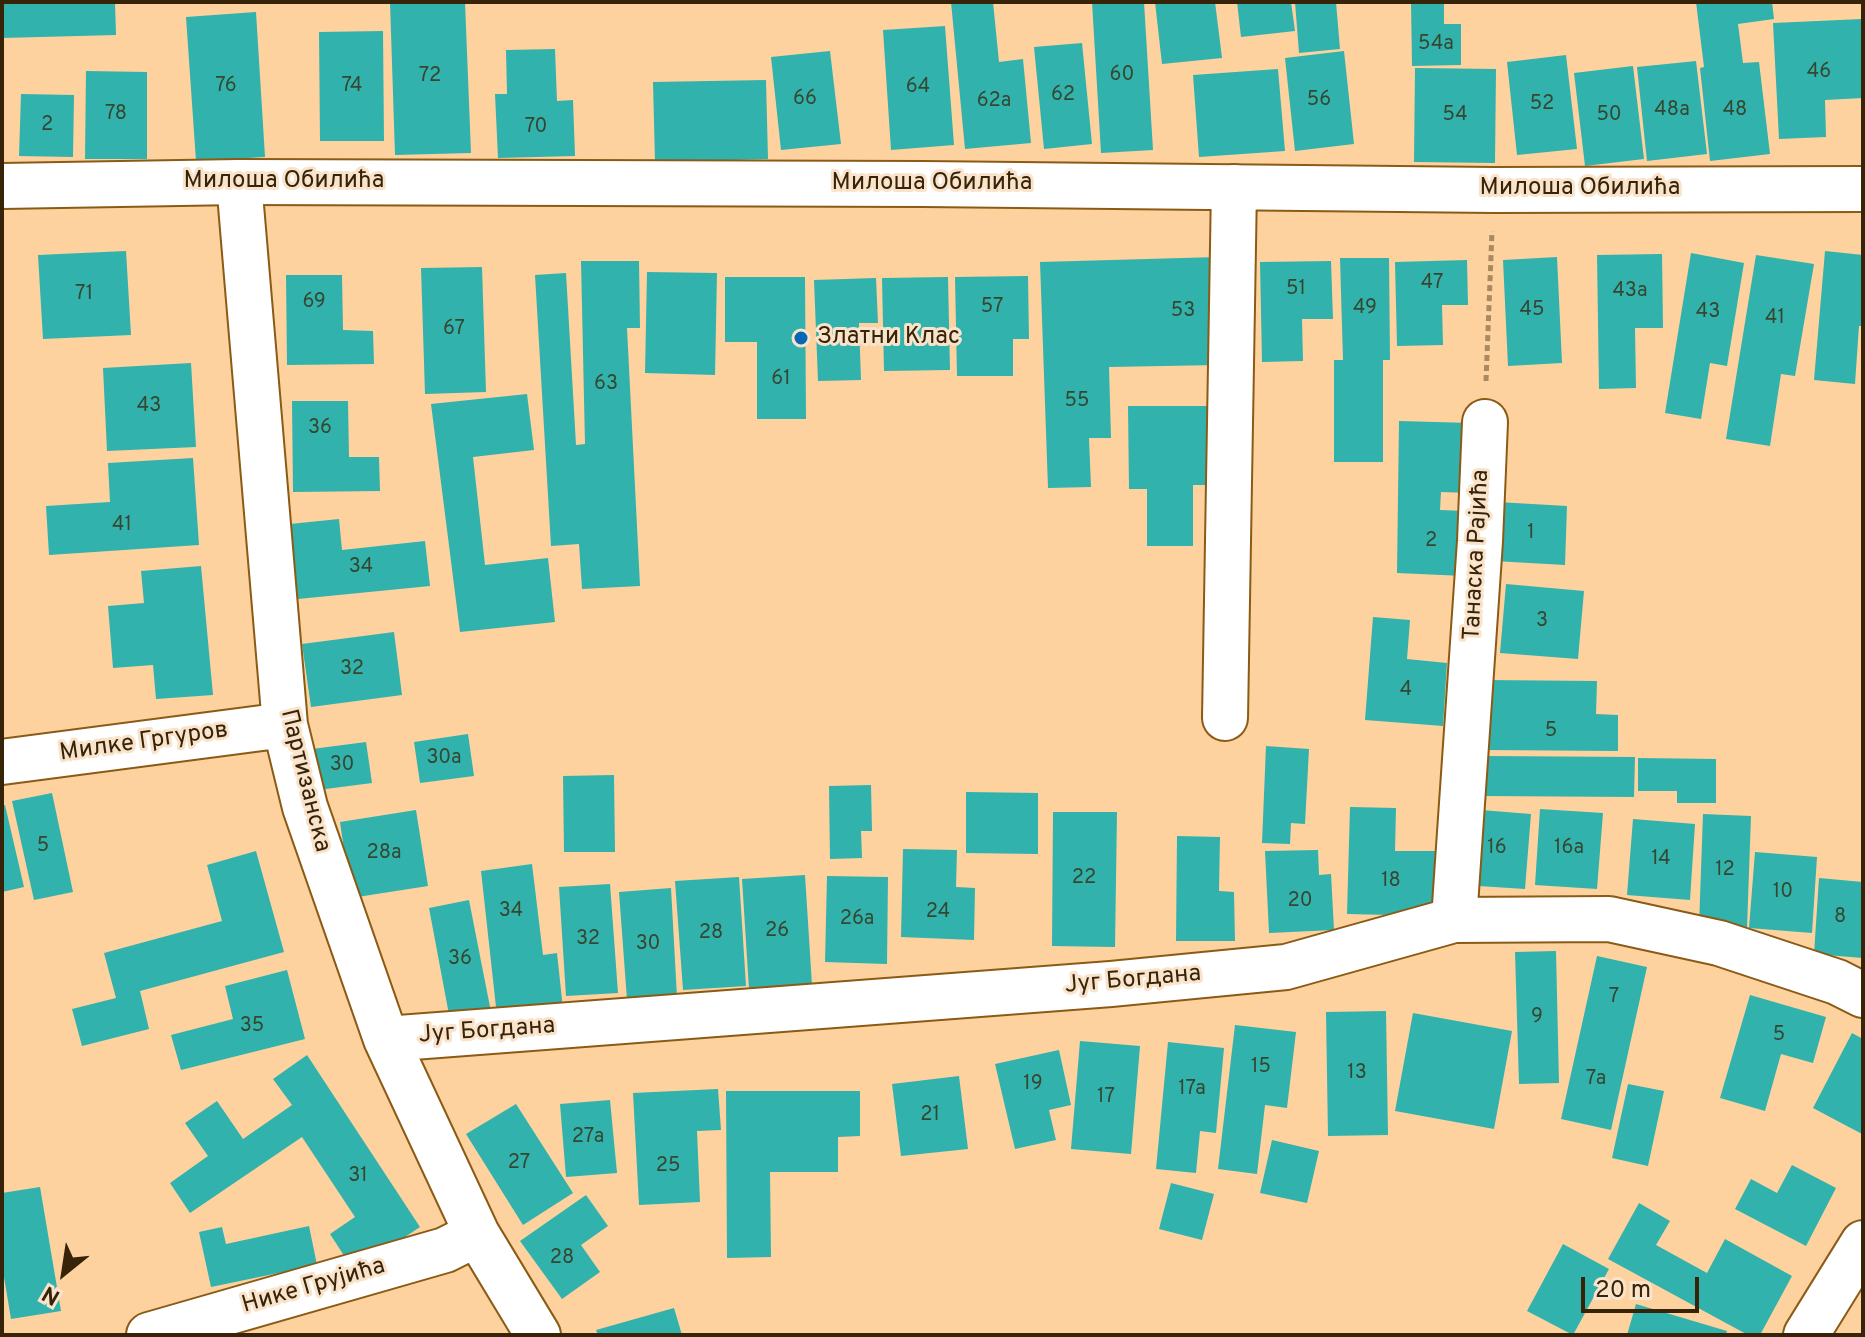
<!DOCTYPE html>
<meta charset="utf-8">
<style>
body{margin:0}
#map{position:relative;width:1865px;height:1337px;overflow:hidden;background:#fdd29f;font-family:Overpass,sans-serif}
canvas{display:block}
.frame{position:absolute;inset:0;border:4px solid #372307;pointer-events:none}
.north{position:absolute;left:24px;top:1233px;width:80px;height:80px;-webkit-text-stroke:6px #f9e3cb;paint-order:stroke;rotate:210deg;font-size:22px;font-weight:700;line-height:32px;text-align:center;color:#372307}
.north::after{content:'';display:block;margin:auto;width:28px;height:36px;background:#372307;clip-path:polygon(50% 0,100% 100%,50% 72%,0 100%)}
.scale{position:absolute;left:1581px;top:1277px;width:118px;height:36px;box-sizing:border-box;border:4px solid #372307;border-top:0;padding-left:10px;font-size:24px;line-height:28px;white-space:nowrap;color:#372307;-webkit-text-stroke:6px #f9e3cb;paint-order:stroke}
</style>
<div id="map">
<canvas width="1865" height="1337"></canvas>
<div class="frame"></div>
<div class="north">N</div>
<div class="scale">20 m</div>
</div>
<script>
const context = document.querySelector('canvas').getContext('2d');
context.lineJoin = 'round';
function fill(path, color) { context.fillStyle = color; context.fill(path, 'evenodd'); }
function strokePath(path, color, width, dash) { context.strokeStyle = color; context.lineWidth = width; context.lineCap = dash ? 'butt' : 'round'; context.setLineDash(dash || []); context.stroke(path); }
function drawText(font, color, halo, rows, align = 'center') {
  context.font = font + ' Overpass,sans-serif'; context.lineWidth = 6; context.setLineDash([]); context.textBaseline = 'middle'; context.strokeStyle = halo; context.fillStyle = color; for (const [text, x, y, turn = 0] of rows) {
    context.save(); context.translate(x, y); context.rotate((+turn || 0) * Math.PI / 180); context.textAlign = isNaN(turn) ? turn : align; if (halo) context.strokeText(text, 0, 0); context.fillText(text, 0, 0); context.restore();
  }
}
fill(new Path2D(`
 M2 2H115L116 35 2 38Z
 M390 2H465L471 153 395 155Z
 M951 2H993L999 62 1023 59 1031 143 965 149Z
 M1092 2H1144L1153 150 1101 153Z
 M1155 2H1215L1222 58 1162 64Z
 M1237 2H1291L1295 31 1241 37Z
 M1295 2H1336L1340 49 1299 53Z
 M1411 2H1444V24H1461V65L1412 66Z
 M1696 2H1772L1774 19 1738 24 1743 63 1759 62 1770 154 1710 161 1700 68 1704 67Z
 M256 12 265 157 196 161 186 17Z
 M1862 19 1863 98 1825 100 1826 137 1779 139 1773 23Z
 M945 26 954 145 891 150 883 30Z
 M383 31 384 141H320L319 32Z
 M1082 43 1092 144 1044 149 1034 47Z
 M555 49 557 101 573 100 575 156 498 158 495 94H507L506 50Z
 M830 51 841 144 781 150 771 57Z
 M1344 51 1354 144 1295 151 1285 58Z
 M1566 55 1577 149 1517 155 1507 62Z
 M1696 61 1707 154 1647 161 1637 67Z
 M1633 66 1644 159 1585 166 1574 73Z
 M1415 68 1496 69 1495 163 1414 162Z
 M1278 69 1285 151 1199 157 1193 75Z
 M86 71 147 72V159H85Z
 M766 80 768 159 655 162 653 82Z
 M21 94 74 95 73 157 19 156Z
 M126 251 131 335 43 339 38 255Z
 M1825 251 1863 255V326H1859L1855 384 1814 380Z
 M1691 253 1744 263 1727 366 1710 363 1701 419 1665 413Z
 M1662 254 1663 328H1635L1636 388 1599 389 1597 255Z
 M1756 255 1814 264 1795 376 1781 374 1770 446 1726 439Z
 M1218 257V365L1109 367 1111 438H1089L1091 487 1048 488 1040 262Z
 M1557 257 1562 363 1508 366 1503 260Z
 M1340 258H1389L1390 360H1383V462H1334V360H1343Z
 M1467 260 1468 305H1442L1443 345 1397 346 1395 262Z
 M581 261H639L640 328H627L640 586 582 589 579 544 551 546 535 275 566 273 576 445 585 444Z
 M1331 261 1333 319H1302L1303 361 1262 362 1260 262Z
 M482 267 486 392 425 394 421 268Z
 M647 272 717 273 715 375 645 373Z
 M286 275H342L343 330 373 331 374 364 287 365Z
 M1028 276 1029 339H1013V376H957L955 277Z
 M725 277H805L806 419H757V342H725Z
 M948 277 950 370 884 371 882 278Z
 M876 278 878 323H859L861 380 818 381 814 280Z
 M191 363 196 447 107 451 103 368Z
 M527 394 534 450 473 457 485 565 548 558 555 622 460 632 431 404Z
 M292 401H348L349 457H379L380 491 293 492Z
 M1128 406H1213V485H1193V546H1147V489H1129Z
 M1399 421 1471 423 1470 493 1441 492 1440 510 1466 511 1464 576 1397 573Z
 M193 458 199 545 49 555 46 506 110 502 108 463Z
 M1497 502 1567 506 1565 565 1494 561Z
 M339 519 342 550 425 541 430 586 298 599 290 524Z
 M201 566 213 695 156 699 153 665 113 668 108 606 144 603 141 571Z
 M1506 584 1584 591 1578 659 1500 653Z
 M1373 617 1410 620 1407 659 1447 663 1443 726 1365 720Z
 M394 632 402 695 311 707 302 644Z
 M1485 680 1597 681 1596 714 1618 715V751L1484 750Z
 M468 734 474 776 420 783 414 742Z
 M366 742 372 783 318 790 312 749Z
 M1266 746 1309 749 1305 824 1291 823 1290 844 1262 843Z
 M1485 756 1635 757 1634 797 1484 796Z
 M1638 758 1716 759V803H1677V791H1638Z
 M614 775 615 852H564L563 776Z
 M871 785 872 831H861L862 858 830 859 829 786Z
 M966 792 1038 793V854L966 853Z
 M52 793 73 892 34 900 12 801Z
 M5 805 24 887 2 892V806Z
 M1350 807 1396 808 1395 851H1435L1434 916 1347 914Z
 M1468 809 1531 814 1525 889 1463 885Z
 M1540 809 1603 813 1597 889 1535 885Z
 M416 810 428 886 351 898 340 822Z
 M1053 812H1117L1115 947 1052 946Z
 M1703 814 1751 816 1747 928 1699 926Z
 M1633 819 1695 824 1690 900 1627 895Z
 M1177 836 1220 837 1219 891 1234 892 1235 941H1176Z
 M903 849 957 850 956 887 975 888 974 940 901 937Z
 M1318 850 1319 875 1331 874 1334 930 1269 933 1265 851Z
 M256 851 284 952 140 991 149 1029 82 1046 72 1009 116 998 104 953 222 921 207 865Z
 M1755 852 1817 857 1812 933 1749 928Z
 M532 864 543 955 557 953 563 1009 497 1016 481 871Z
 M805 875 812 985 749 989 742 879Z
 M827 876 888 877 887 964 825 962Z
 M739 877 746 986 683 990 675 881Z
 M1819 878 1863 882V958L1814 954Z
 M610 884 618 993 566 996 559 887Z
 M671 888 677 997 627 1000 619 892Z
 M469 900 491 1012 450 1020 429 908Z
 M1556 951 1559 1083 1519 1084 1515 952Z
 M1597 956 1647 967 1611 1130 1561 1119Z
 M287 970 305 1039 181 1070 171 1035 233 1019 225 986Z
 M1750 995 1826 1017 1813 1063 1781 1054 1765 1111 1720 1098Z
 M1386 1011 1388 1135 1328 1136 1326 1012Z
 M1413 1013 1512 1031 1494 1129 1395 1111Z
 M1235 1025 1296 1032 1287 1108 1265 1105 1257 1174 1218 1169Z
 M1852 1033 1863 1039 1862 1134 1813 1108Z
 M1080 1041 1140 1046 1131 1154 1071 1149Z
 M1168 1042 1224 1048 1216 1133 1200 1131 1196 1173 1156 1169Z
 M1059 1050 1071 1105 1049 1110 1056 1140 1015 1149 995 1064Z
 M307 1055 420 1227 354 1271 330 1234 355 1217 302 1137 190 1213 170 1183 208 1156 185 1123 217 1101 243 1139 292 1105 273 1079Z
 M959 1076 968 1149 901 1156 892 1084Z
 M1628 1084 1664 1091 1648 1166 1612 1158Z
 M718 1089 721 1130 697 1131 700 1202 639 1205 633 1093Z
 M726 1091H860V1136L838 1137V1172H770L771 1257 727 1258Z
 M610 1100 617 1173 566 1177 560 1104Z
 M516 1104 573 1193 523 1225 466 1134Z
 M1272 1140 1319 1151 1307 1203 1260 1193Z
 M1792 1165 1836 1188 1806 1246 1735 1209 1751 1179 1777 1193Z
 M1171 1183 1214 1194 1202 1240 1159 1229Z
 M40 1187 61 1311 11 1319 2 1265V1193Z
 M586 1195 608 1226 581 1245 600 1272 562 1299 520 1241Z
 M1639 1203 1670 1221 1656 1245 1707 1273 1725 1239 1792 1276 1760 1335H1748L1608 1259Z
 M309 1226 317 1265 211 1287 199 1232 222 1227 226 1244Z
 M1563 1244 1609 1269 1573 1335 1527 1311Z
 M1636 1304 1727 1331 1726 1335H1627Z
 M674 1308 682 1335H598L596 1330Z`), '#31b2ac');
const street = new Path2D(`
 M239 182 285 725 305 807 386 1039 477 1234 538 1335
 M1225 718 1234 187
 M2 762 285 725
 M1454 920 1480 541 1485 422
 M386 1039 1111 984 1286 967 1454 920 1609 919 1719 943 1837 982 1863 995
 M149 1335 445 1250 477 1234
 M1806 1335 1863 1243`);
const secondary = new Path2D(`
 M2 186 239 182 923 184 1494 190 1863 189`);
strokePath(street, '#8b5b15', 48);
strokePath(secondary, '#8b5b15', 48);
strokePath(new Path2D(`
 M1486 381 1492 231`), '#ab8960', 5, [6, 4]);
strokePath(street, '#fff', 44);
strokePath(secondary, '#fff', 44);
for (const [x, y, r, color] of [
 [801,338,8,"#0767b4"]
]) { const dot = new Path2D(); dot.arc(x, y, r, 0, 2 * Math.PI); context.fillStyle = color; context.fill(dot); strokePath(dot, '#f9e3cb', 3); }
drawText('20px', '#364730', null, [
 ["54a",1436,45],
 ["46",1819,73],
 ["60",1122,76],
 ["72",430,77],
 ["76",226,87],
 ["74",352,87],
 ["64",918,88],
 ["62",1063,96],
 ["66",805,100],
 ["56",1319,101],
 ["62a",994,102],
 ["52",1542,105],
 ["48a",1672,111],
 ["48",1735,111],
 ["78",116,115],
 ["54",1455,116],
 ["50",1609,116],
 ["2",47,126],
 ["70",536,128],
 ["47",1432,284],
 ["51",1296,290],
 ["43a",1630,292],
 ["71",84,295],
 ["69",314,303],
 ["57",992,308],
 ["49",1365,309],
 ["45",1532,311],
 ["53",1183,312],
 ["43",1708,313],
 ["41",1775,319],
 ["67",454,330],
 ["61",781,380],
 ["63",606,385],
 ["55",1077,402],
 ["43",149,407],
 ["36",320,429],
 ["41",122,526],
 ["1",1531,534],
 ["2",1431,542],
 ["34",361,568],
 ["3",1542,622],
 ["32",352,670],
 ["4",1406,691],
 ["5",1551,732],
 ["30a",444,759],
 ["30",342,766],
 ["5",43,847],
 ["16",1497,849],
 ["16a",1569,849],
 ["28a",384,854],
 ["14",1661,860],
 ["12",1725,871],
 ["22",1084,879],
 ["18",1391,882],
 ["10",1783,893],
 ["20",1300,902],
 ["34",511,912],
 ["24",938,913],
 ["8",1840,918],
 ["26a",857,920],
 ["26",777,932],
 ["28",711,934],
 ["32",588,940],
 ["30",648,945],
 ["36",460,960],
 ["7",1614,998],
 ["9",1537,1018],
 ["35",252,1027],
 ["5",1779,1036],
 ["15",1261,1068],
 ["13",1357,1074],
 ["7a",1596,1080],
 ["19",1033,1085],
 ["17a",1192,1090],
 ["17",1106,1098],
 ["21",930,1116],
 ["27a",588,1138],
 ["27",519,1164],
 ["25",668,1167],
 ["31",358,1177],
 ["28",562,1259]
]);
drawText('24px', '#372307', '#f9e3cb', [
 ["Милоша Обилића",284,182],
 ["Милоша Обилића",932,184],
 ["Милоша Обилића",1580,189],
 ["Танаска Рајића",1478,555,-87],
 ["Милке Гргуров",144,743,-8],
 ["Партизанска",304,781,76],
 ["Југ Богдана",1133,981,-5],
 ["Југ Богдана",487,1032,-4],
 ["Нике Грујића",314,1287,-16]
]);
drawText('24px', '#372307', '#f9e3cb', [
 ["Златни Клас",817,338]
], 'left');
</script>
